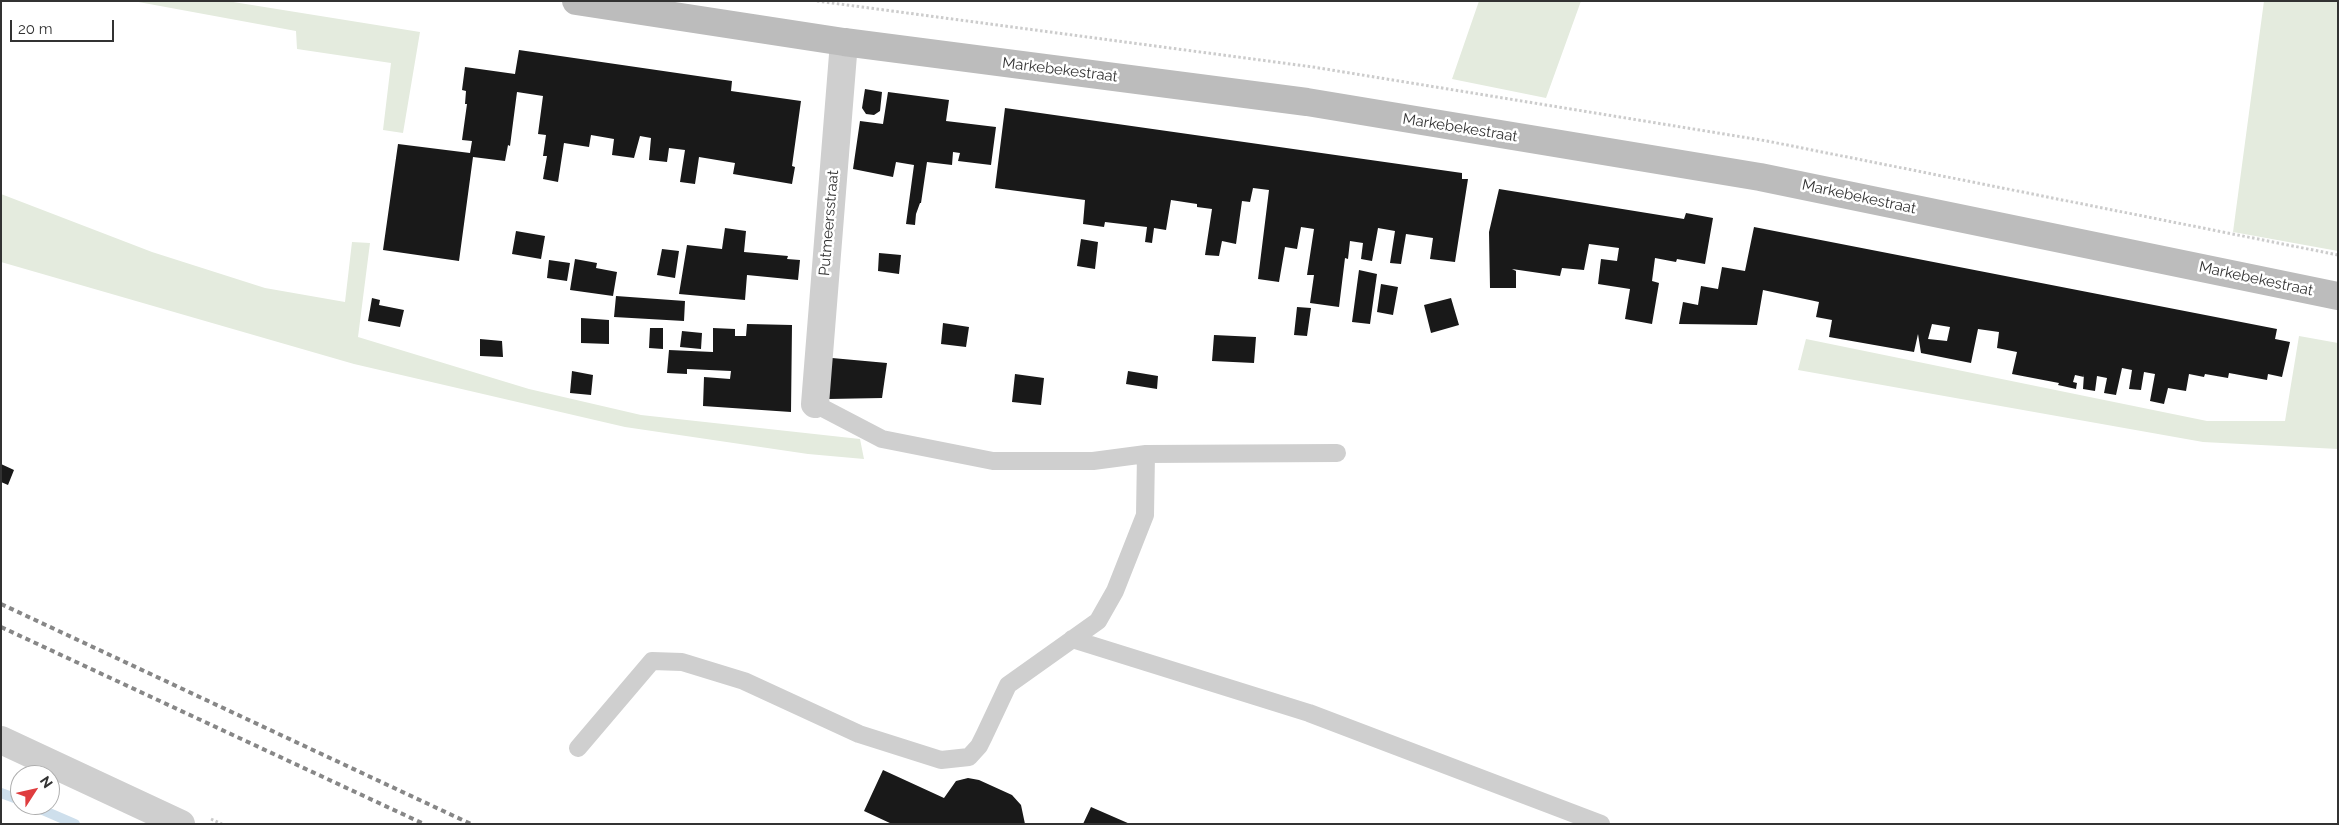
<!DOCTYPE html>
<style>
body{margin:0}
#map{position:relative;width:2339px;height:825px;overflow:hidden;background:#fff;font-family:Raleway,sans-serif}
canvas{display:block}
.frame{position:absolute;inset:0;border:2px solid #323232;pointer-events:none}
.north{position:absolute;left:10px;top:765px;width:50px;height:50px;box-sizing:border-box;background:#fff;border:1px solid #adadad;border-radius:50%;rotate:55deg;font-size:14px;font-weight:700;line-height:20px;text-align:center;color:#323232}
.north::after{content:'';display:block;margin:auto;width:18px;height:22px;background:#df3d3f;clip-path:polygon(50% 0,100% 100%,50% 72%,0 100%)}
.scale{position:absolute;left:10px;top:20px;width:104px;height:22px;box-sizing:border-box;border:2px solid #323232;border-top:0;padding-left:6px;font-size:15px;line-height:18px;white-space:nowrap;color:#323232;-webkit-text-stroke:4px #fff;paint-order:stroke}
</style>
<div id="map">
<canvas width="2339" height="825"></canvas>
<div class="frame"></div>
<div class="north">N</div>
<div class="scale">20 m</div>
</div>
<script>
const context = document.querySelector('canvas').getContext('2d');
context.lineJoin = 'round';
function fill(path, color) { context.fillStyle = color; context.fill(path, 'evenodd'); }
function strokePath(path, color, width, dash) { context.strokeStyle = color; context.lineWidth = width; context.lineCap = dash ? 'butt' : 'round'; context.setLineDash(dash || []); context.stroke(path); }
function drawText(font, color, halo, rows, align = 'center') {
  context.font = font + ' Raleway,sans-serif'; context.lineWidth = 5; context.setLineDash([]); context.textBaseline = 'middle'; context.strokeStyle = halo; context.fillStyle = color; for (const [text, x, y, turn = 0] of rows) {
    context.save(); context.translate(x, y); context.rotate((+turn || 0) * Math.PI / 180); context.textAlign = isNaN(turn) ? turn : align; if (halo) context.strokeText(text, 0, 0); context.fillText(text, 0, 0); context.restore();
  }
}
fill(new Path2D(`
 M133 1H227L420 32 403 133 383 130 391 63 297 49 296 31Z
 M1479 1H1581L1546 98 1452 79Z
 M2264 1H2338V251L2233 232Z
 M1 194 152 252 265 288 345 302 352 242 370 243 358 337 529 389 641 415 860 439 864 459 808 454 625 427 354 364 1 262Z
 M2299 336 2338 343V449L2203 442 1798 370 1806 339 2207 421H2285Z`), '#e4ebde');
strokePath(new Path2D(`
 M1 793 20 800
 M31 805 75 824`), '#cedfec', 10);
fill(new Path2D(`
 M519 50 732 81 731 91 801 101 792 166 795 167 792 184 733 174 735 163 699 157 695 184 680 182 685 150 669 148 667 162 649 160 651 138 640 136 634 158 612 155 614 139 591 135 589 147 564 143 558 182 543 179 547 156H543L546 135 538 134 543 96 517 92 510 146 508 145 505 161 473 157 459 261 383 250 398 144 470 153 472 141 462 140 467 104H465L466 91 462 90 465 67 515 74Z
 M865 89 882 92 880 111 874 115 866 114 862 108Z
 M888 92 949 100 946 121 996 127 991 165 958 161 960 153 953 152 952 165 927 162 921 203H920L916 214 915 225 906 224 914 165 896 162 893 177 853 169 860 121 883 124Z
 M1005 108 1462 173V179H1468L1455 262 1430 259 1433 238 1406 234 1401 264 1390 263 1395 231 1378 228 1372 261 1361 259 1363 243 1350 241 1348 259 1345 258 1339 307 1310 303 1314 275H1307L1314 229 1301 227 1297 249 1285 247 1279 282 1258 279 1269 190 1253 188 1250 202 1242 201 1236 244 1222 241 1219 256 1205 255 1212 209 1197 207V204L1171 200 1166 230 1154 228 1152 243 1145 242 1147 227 1105 222 1104 227 1083 224 1085 200 995 188Z
 M1499 189 1684 219 1686 213 1713 218 1705 264 1677 259 1676 262 1655 258 1652 281 1659 283 1652 324 1625 319 1630 289 1598 284 1601 259 1617 261 1619 248 1589 244 1584 270 1562 268 1560 276 1512 269 1516 271V288H1490L1489 232Z
 M1754 227 2277 329 2275 339 2290 342 2282 377 2268 374 2267 380 2229 373 2228 378 2205 374 2204 377 2189 374 2186 391 2168 388 2164 404 2150 401 2155 374 2144 372 2141 390 2129 389 2132 370 2122 368 2116 395 2104 393 2107 378 2097 376 2095 391 2083 389 2084 374V377L2075 375 2073 382 2077 383 2076 389 2058 385 2059 383 2012 374 2017 352 1997 348 1999 332 1978 329 1971 363 1921 353 1918 334 1914 352 1829 337 1832 320 1816 317 1819 302 1763 290 1757 325 1679 324 1683 302 1698 305 1701 286 1718 289 1722 267 1745 271ZM1932 324 1950 327 1947 341 1928 339Z
 M725 228 746 231 744 252 788 256 787 259 800 260 798 280 747 275 745 300 679 294 687 245 722 249Z
 M516 231 545 236 541 259 512 254Z
 M1081 239 1098 242 1095 269 1077 266Z
 M662 249 679 251 675 278 657 275Z
 M879 253 901 255 899 274 878 271Z
 M575 259 597 263 596 268 617 272 613 296 570 290Z
 M549 260 570 263 567 281 547 278Z
 M1359 270 1377 274 1370 324 1352 322Z
 M1381 284 1398 287 1393 315 1377 312Z
 M616 296 685 301 684 321 614 317Z
 M372 298 380 300 379 305 404 310 400 327 368 321Z
 M1451 298 1459 325 1431 333 1424 305Z
 M1297 307 1311 308 1307 336 1294 335Z
 M581 318 609 320V344L581 343Z
 M943 323 969 327 966 347 941 344Z
 M747 324 792 325 791 412 703 406 704 377 730 379 731 371 687 369V374L667 373 669 350 713 352V328L735 329V336H746Z
 M650 328H663V349L649 348Z
 M682 331 702 333 701 349 680 347Z
 M1214 335 1256 337 1254 363 1212 361Z
 M480 339 502 341 503 357 480 356Z
 M832 358 887 363 882 398 828 399Z
 M572 371 593 375 591 395 570 393Z
 M1128 371 1158 376 1157 389 1126 384Z
 M1015 374 1044 378 1041 405 1012 402Z
 M1 464 14 470 8 485 1 482Z
 M883 770 944 798 956 781 968 778 979 780 1012 795 1021 805 1025 824H892L864 811Z
 M1091 807 1130 824H1083Z`), '#191919');
strokePath(new Path2D(`
 M817 1 1313 67 1767 141 2338 255
 M211 819 222 824`), '#ccc', 3, [2.5, 2.5]);
strokePath(new Path2D(`
 M815 404 882 439 993 461H1093L1146 454 1337 453
 M1072 639 1309 713 1601 824
 M578 748 652 661 682 662 744 681 859 734 941 760 969 757 979 746 984 736 1008 685 1098 621 1115 591 1145 515 1146 454`), '#cfcfcf', 18);
strokePath(new Path2D(`
 M815 404 844 42
 M1 740 181 824`), '#cfcfcf', 28);
strokePath(new Path2D(`
 M576 1 844 42 1307 102 1760 177 2338 296`), '#bcbcbc', 28);
strokePath(new Path2D(`
 M1 604 471 824
 M1 627 424 824`), '#878787', 4, [5, 4]);
drawText('15px', '#323232', '#fff', [
 ["Markebekestraat",1060,70,7],
 ["Markebekestraat",1460,128,9],
 ["Markebekestraat",1859,197,12],
 ["Putmeersstraat",829,223,-85],
 ["Markebekestraat",2256,279,12]
]);
</script>
